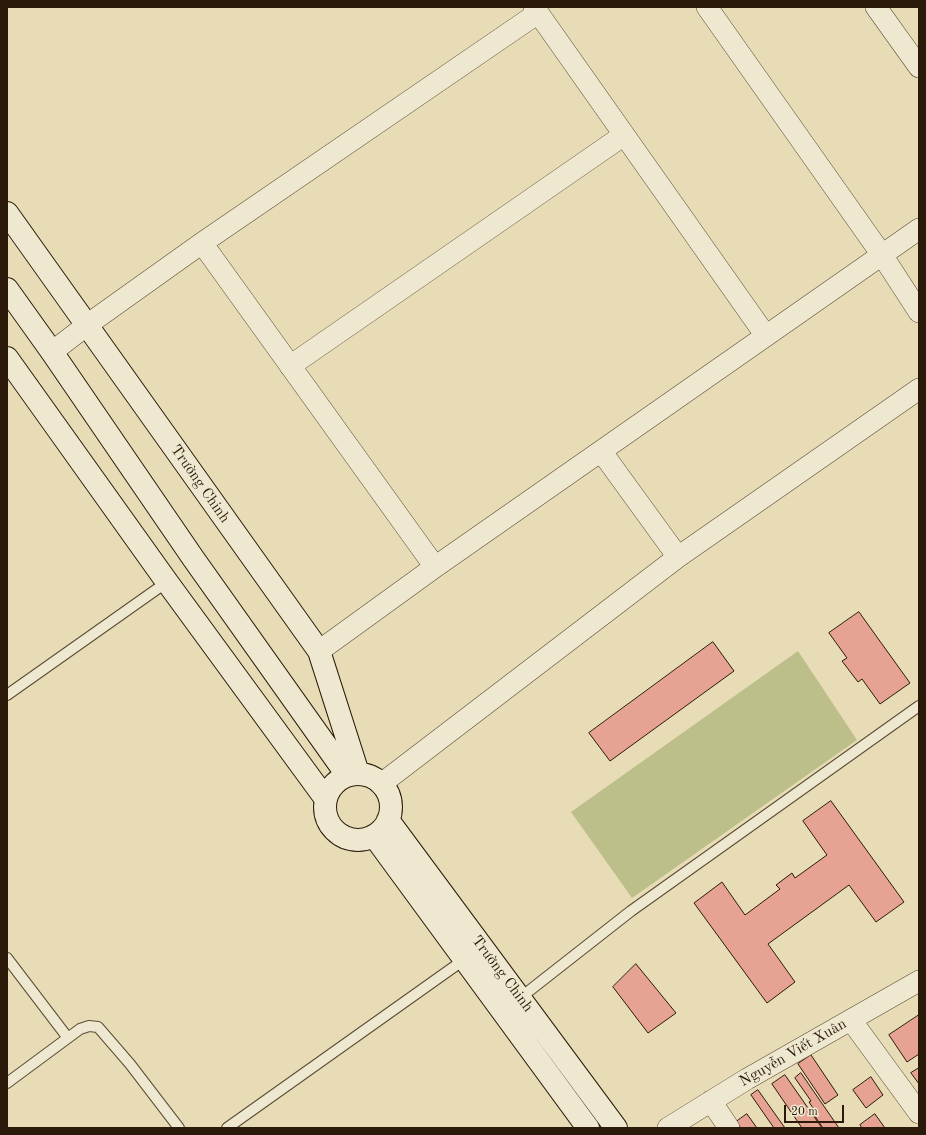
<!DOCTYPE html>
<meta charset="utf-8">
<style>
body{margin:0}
#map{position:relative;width:926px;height:1135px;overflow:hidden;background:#e7dcb6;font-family:"Old Standard TT",serif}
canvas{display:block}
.frame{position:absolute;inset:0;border:8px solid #2b1a09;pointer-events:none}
.scale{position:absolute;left:784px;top:1105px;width:60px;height:18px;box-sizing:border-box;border:2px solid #2b1a09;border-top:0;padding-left:5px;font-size:12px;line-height:14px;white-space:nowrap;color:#2b1a09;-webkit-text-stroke:3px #efe8d0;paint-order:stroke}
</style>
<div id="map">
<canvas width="926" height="1135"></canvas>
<div class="frame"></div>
<div class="scale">20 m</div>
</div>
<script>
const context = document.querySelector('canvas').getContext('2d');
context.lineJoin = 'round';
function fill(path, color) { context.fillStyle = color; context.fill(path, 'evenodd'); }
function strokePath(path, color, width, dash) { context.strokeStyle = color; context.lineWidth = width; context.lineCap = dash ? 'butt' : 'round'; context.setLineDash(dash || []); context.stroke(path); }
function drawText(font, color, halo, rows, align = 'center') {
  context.font = font + ' "Old Standard TT",serif'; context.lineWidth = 3.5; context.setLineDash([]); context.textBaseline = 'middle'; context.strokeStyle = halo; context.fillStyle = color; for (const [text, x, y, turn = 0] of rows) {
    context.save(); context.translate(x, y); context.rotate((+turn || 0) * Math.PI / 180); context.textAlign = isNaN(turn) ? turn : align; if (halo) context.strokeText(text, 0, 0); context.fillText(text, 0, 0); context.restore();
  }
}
fill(new Path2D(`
 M798 651 857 740 632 898 571 812Z`), '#bcbf89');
const building = new Path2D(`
 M859 612 910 683 880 704 862 679 858 682 842 661 847 658 829 633Z
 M713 642 734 671 610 761 589 733Z
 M831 801 904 902 876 922 849 885 768 944 795 982 767 1003 694 903 722 882 745 915 780 889 776 885 792 873 795 878 827 855 803 821Z
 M636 964 676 1013 648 1033 613 987Z
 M919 1015V1054L907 1062 889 1035Z
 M811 1055 838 1095 825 1104 798 1064Z
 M919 1068V1084L911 1073Z
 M801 1073 839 1128H823L812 1112 815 1111 809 1102 811 1101 795 1078Z
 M785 1075 822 1128H802L772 1084Z
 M871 1077 883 1095 866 1108 853 1090Z
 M758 1090 785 1128H774L751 1095Z
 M747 1114 757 1128H741L736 1122Z
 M875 1114 885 1128H862L860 1125Z`);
fill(building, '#e6a293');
strokePath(building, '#2b1a09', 1);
const lane = new Path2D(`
 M7 695 167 582
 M7 958 68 1038
 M520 998 631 911 919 706
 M7 1083 80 1029 89 1026 98 1027 130 1064 179 1128
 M227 1128 458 964`);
const street = new Path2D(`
 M534 7 766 336
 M707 7 882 255 919 312
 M876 7 919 67
 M202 243 435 567
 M52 352 87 325 202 243 538 13
 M290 366 624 135
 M601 451 678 557
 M319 651 435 567 919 229
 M381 784 678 557 919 389
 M851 1020 919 1113
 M711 1101 729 1128
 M668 1128 747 1079 919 981`);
const secondary = new Path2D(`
 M7 213 319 651 358 773
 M7 289 52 352 193 558 347 775
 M7 358 167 582 325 798
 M325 807a33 33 0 1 1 66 0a33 33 0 1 1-66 0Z
 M388 820 616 1128
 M374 836 588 1128`);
strokePath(lane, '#5a4a34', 12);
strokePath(street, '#5a4a34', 22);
strokePath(secondary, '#2b1a09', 24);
strokePath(lane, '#efe8d0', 10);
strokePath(street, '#efe8d0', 21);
strokePath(secondary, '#efe8d0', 22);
drawText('15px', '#2b1a09', '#efe8d0', [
 ["Trường Chinh",200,484,55],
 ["Trường Chinh",502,974,53],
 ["Nguyễn Viết Xuân",793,1053,-30]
]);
</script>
